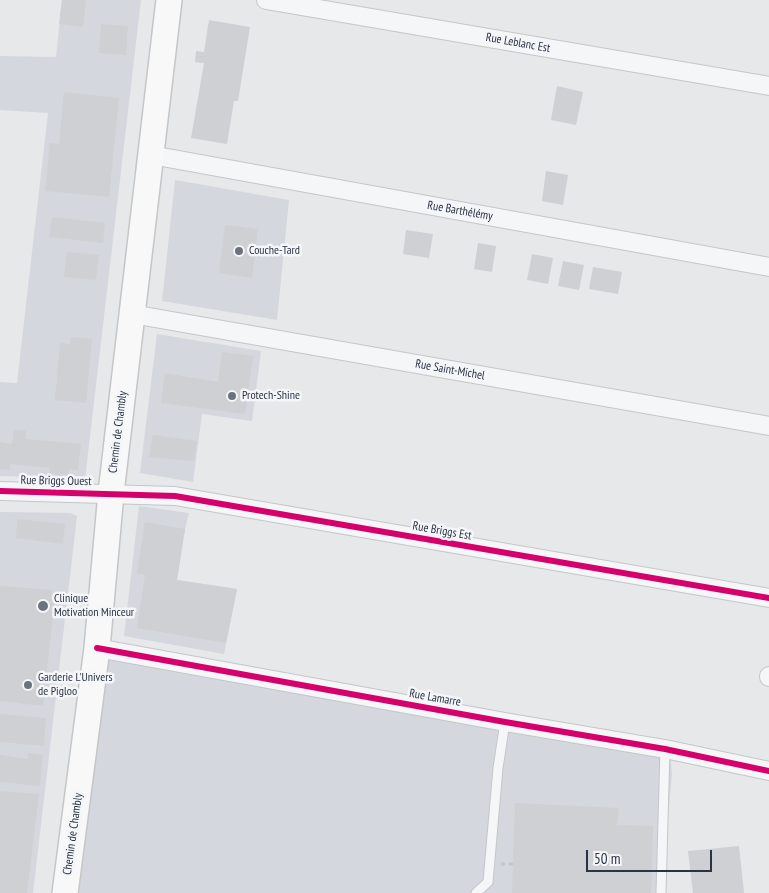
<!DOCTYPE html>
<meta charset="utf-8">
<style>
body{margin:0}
#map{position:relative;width:769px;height:893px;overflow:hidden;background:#e6e8ea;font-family:"PT Sans Narrow",sans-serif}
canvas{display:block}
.scale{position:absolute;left:586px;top:850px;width:126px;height:22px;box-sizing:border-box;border:2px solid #2b3445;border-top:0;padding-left:6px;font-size:15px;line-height:18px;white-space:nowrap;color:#2b3445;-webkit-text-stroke:4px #f4f6f9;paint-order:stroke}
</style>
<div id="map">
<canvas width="769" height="893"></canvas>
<div class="scale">50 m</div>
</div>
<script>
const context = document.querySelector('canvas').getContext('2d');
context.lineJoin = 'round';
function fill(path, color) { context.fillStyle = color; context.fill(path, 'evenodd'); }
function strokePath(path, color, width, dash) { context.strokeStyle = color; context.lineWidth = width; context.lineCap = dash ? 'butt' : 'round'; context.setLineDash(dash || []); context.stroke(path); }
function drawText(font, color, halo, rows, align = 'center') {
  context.font = font + ' "PT Sans Narrow",sans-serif'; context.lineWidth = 5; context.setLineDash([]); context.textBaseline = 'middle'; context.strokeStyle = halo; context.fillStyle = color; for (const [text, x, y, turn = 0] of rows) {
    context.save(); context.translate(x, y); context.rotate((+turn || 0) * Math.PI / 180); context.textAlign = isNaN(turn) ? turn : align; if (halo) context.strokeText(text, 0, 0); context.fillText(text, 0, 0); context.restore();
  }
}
fill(new Path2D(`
 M62 0H141L85 479 0 476V382L17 383 48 113 0 110V56L56 57Z
 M175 180 289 200 277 320 162 301Z
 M157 334 261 351 252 421 202 414 193 482 140 473Z
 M139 506 189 513 185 529 177 580 237 589 224 654 124 636Z
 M0 512 70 513 77 516 33 893H0Z
 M97 648 670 750 672 774 661 893H65Z`), '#d4d7dd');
fill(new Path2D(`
 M62 0H86L83 27 59 24Z
 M209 20 250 27 238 101H234L227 144 191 138 204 63 195 62 196 51 204 52Z
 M101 24 128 26 126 55 99 53Z
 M557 86 583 92 576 125 551 120Z
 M64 92 119 98 109 197 45 191 50 143 59 144Z
 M546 171 568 175 563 205 542 201Z
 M52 217 105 223 103 243 49 237Z
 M225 225 258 229 252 278 219 273Z
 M406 230 433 234 429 258 403 254Z
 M478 243 496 246 492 272 474 269Z
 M67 252 99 255 96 280 64 277Z
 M532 254 553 258 548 284 527 280Z
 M563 261 584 265 579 290 558 286Z
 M593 267 622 272 618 294 589 289Z
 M71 337 92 339 86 403 55 400 60 343 70 344Z
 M222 352 253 356 245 414 161 403 165 373 218 382Z
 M14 430 26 431V439L81 444 78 470 69 469 68 475 49 473 50 468 10 464V470L0 469V442L12 444Z
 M153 435 197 441 194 461 149 457Z
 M17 519 65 524 63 544 16 538Z
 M145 522 185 529 177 580 237 589 226 643 137 628 145 575 137 573Z
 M0 586 52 590 51 599H55L43 706 0 701Z
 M0 714 46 718 44 746 0 742Z
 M28 753 43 755 40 786 0 782V755L28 759Z
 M0 791 39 794 27 893H0Z
 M515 803 619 808 617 825 653 826 651 893H512Z
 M739 846 744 893H693L688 851Z`), '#ced0d3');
const service = new Path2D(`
 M476 893 488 882 498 768 505 722
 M661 893 665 749`);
const minor = new Path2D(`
 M266 0 769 86
 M151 155 769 267
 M132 314 769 426
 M0 491 175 496 769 598
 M97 648 505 722 665 749 769 771
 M769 676V677`);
const secondary = new Path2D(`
 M65 893 97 648 111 493 169 0`);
strokePath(service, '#c4c6c8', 11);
strokePath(minor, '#c4c6c8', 20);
strokePath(secondary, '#c4c6c8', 28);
strokePath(new Path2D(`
 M501 864H513`), '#c5c6ca', 3, [4, 4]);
strokePath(service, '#f5f6f7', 9);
strokePath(minor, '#f5f6f7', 18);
strokePath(secondary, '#f8f8f8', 25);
strokePath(new Path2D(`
 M0 491 175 496 769 598
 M97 648 505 722 665 749 769 771`), '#d6006c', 6);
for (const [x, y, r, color] of [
 [239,251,5,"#6c737f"],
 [232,396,5,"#6c737f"],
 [43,606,6,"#6c737f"],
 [28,685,5,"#6c737f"]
]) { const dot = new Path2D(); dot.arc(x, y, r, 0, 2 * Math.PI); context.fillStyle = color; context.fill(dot); strokePath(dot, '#f4f6f9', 2); }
drawText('12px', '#2b3445', '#f4f6f9', [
 ["Rue Leblanc Est",518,43,10],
 ["Rue Barthélémy",460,211,10],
 ["Rue Saint-Michel",450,370,10],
 ["Chemin de Chambly",118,432,-83],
 ["Rue Briggs Ouest",56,481,1],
 ["Rue Briggs Est",442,531,10],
 ["Rue Lamarre",435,698,10],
 ["Chemin de Chambly",73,834,-82]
]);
drawText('12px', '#2b3445', '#f4f6f9', [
 ["Couche-Tard",249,251],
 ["Protech-Shine",242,396],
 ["Clinique",54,599],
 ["Motivation Minceur",54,613],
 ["Garderie L'Univers",38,678],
 ["de Pigloo",38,692]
], 'left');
</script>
